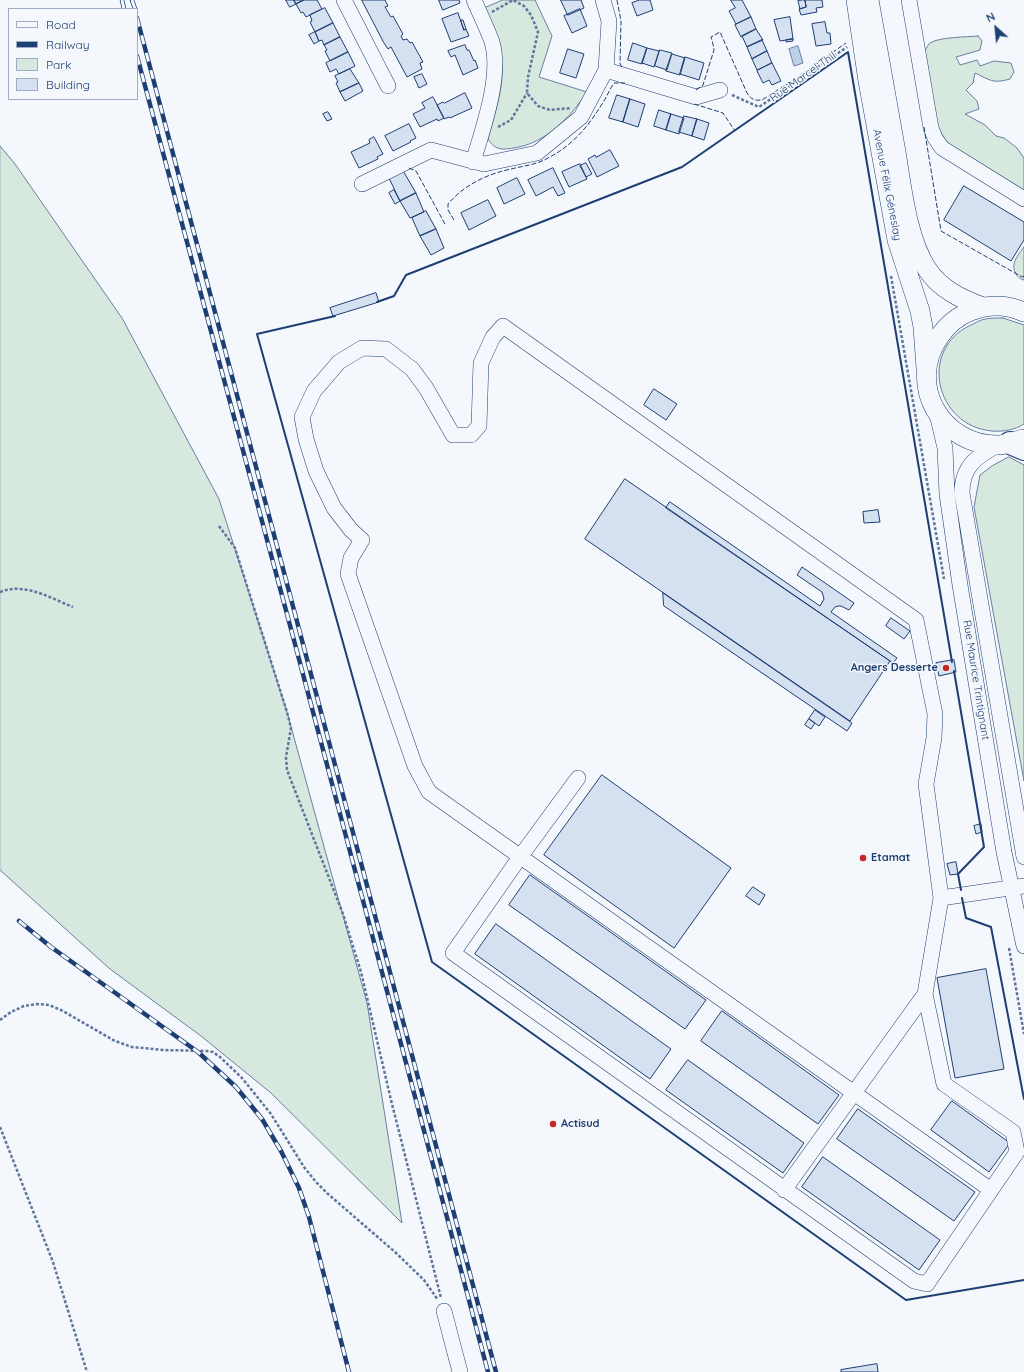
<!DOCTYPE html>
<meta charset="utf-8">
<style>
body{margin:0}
#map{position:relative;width:1024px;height:1372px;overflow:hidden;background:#f4f7fb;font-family:Quicksand,sans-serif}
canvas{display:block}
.legend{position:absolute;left:8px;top:8px;width:130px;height:92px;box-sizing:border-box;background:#f4f7fb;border:1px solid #9eadc5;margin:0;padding:5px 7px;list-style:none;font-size:12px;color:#1d3f73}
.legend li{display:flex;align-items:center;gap:8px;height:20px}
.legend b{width:20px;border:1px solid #9eadc5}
.north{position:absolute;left:976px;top:8px;width:40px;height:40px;-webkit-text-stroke:3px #f4f7fb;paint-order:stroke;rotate:333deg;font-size:11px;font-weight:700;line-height:16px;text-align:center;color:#1d3f73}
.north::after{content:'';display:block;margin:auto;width:14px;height:18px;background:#1d3f73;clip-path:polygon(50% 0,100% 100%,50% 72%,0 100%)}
</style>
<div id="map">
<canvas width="1024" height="1372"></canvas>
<ul class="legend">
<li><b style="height:5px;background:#f4f7fb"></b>Road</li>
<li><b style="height:5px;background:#1d3f73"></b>Railway</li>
<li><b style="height:11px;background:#d7e8df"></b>Park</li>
<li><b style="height:11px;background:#d5e0f0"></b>Building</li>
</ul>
<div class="north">N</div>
</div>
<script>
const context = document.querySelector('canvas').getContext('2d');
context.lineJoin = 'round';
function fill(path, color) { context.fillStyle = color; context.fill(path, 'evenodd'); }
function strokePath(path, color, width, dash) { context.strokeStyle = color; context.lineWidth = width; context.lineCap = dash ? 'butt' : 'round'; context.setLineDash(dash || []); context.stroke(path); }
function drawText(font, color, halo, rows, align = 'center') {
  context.font = font + ' Quicksand,sans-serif'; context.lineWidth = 3; context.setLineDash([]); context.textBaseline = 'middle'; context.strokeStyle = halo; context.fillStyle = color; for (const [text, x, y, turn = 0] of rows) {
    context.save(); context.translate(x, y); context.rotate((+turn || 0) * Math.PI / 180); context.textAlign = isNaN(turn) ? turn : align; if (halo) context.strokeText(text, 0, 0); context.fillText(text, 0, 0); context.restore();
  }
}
const green = new Path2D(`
 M503 0H535L552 36 539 77 587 92C570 118 546 143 514 148 501 150 495 150 488 139 494 115 506 83 501 59 497 42 490 25 485 8Z
 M978 36 982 41 980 50 956 57 960 65 977 60 980 66 994 61 1011 63 1014 72 1010 79C993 84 990 80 975 73L973 83 966 90 977 101 979 109 965 114 985 125 996 136 1004 138 1017 148 1024 158V193L949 145 937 127 923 54C925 51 927 46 930 43 939 37 967 37 978 36Z
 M0 146 15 164 122 318 219 499 287 712 367 1003 402 1223 271 1093 201 1036 110 969 0 870Z
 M1024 247V280C1020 279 1019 278 1016 274 1010 264 1018 255 1024 247Z
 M1003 318 1024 325V424C1015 430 1002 432 992 431 935 426 918 349 971 325 975 323 980 320 985 319 991 318 997 318 1003 318Z
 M1009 457 1024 465V781L974 507 980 475 992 466Z`);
fill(green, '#d7e8df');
strokePath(green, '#687fa3', 1);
const water = new Path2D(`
 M798 46 803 63 794 66 789 49Z`);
fill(water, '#bed0e5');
strokePath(water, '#687fa3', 1);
const building = new Path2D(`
 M286 0H294L296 4 290 7Z
 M294 0H304L296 4Z
 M304 0H317L322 9 306 17 303 12 301 13 296 4Z
 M362 0H385L388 6 385 7 391 17 393 16 403 34 401 36 403 40 407 39 410 43 412 42 423 62 420 63 422 69 407 77 391 47 388 49 384 43Z
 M439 0H459L460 3 443 10Z
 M561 0H581L584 8 568 15Z
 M640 0H650L653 10 637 16 632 3Z
 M731 0H742L751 17 736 24 729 11 735 8Z
 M805 0 806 7 800 9 798 1Z
 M805 0H822L823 7 816 8 817 12 801 15 799 9 806 7Z
 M325 8 333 23 315 32 310 22 312 21 310 15Z
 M580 9 587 26 572 33 564 16Z
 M458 13 464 30 466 29 469 36 451 42 442 19Z
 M751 17 756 29 741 37 735 25Z
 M790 17 793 39 780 41 774 20Z
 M461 20H463L466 29 464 30Z
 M825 22 827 33H830L831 44 816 46 812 24Z
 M333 23 340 37 324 45 322 40 319 41 315 32Z
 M756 29 763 40 747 47 742 36Z
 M315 32 319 41 314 44 309 35Z
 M340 37 348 52 330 61 325 51 327 50 324 45Z
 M793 39V41L786 42V40Z
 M762 40 767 51 752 59 747 47Z
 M633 43 647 48 642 64 628 60Z
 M465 45 467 50H469L474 61 475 60 478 68 463 75 455 55 451 57 448 51Z
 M647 48 659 51 654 67 642 63Z
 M568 49 584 54 576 78 560 73Z
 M660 50 672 53 667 70 655 66Z
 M767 51 772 63 757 70 752 59Z
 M348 52 355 66 339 74 336 69 330 72 326 63Z
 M672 54 685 58 680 75 666 71Z
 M685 57 704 63 699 80 680 74Z
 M772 63 781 81 772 85 769 80 763 83 757 71Z
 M350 69 359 83 340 92 336 83 338 82 335 76Z
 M422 74 427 84 419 88 414 77Z
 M359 83 363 91 345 101 340 92Z
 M465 93 472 108 450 118 449 117 444 119 437 105 443 102 444 103Z
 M617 95 630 99 623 122 609 118Z
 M433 97 444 118 438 121 437 119 420 127 413 114 425 108 422 103Z
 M630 99 645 104 638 127 623 122Z
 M659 110 671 114 666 130 654 126Z
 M328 112 332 119 327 121 323 114Z
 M671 114 684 118 679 134 666 130Z
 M684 116 697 119 692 136 679 132Z
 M697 119 709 123 704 140 692 136Z
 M409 124 416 138 410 141 411 142 393 151 385 136Z
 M374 137 383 154 377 157 378 159 359 168 351 152 370 143 369 140Z
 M610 150 619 166 597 177 588 159 595 155 596 157Z
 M586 163 592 174 586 177 580 166Z
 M580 164 587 179 569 187 562 172Z
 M553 168 565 193 558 196 553 187 536 196 528 180Z
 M402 169 416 193 400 201 388 176Z
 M517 178 525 194 504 204 497 188Z
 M964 186 1024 222V240L1011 261 944 220Z
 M394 190 400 201 395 204 389 193Z
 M416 193 424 212 410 218 400 201Z
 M488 200 496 216 469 230 461 213Z
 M426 211 436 229 420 236 412 218Z
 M436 229 444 248 431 255 420 236Z
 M376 293 379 302 333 316 330 308Z
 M654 389 677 404 666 420 644 405Z
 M625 479 890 661 850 721 585 539Z
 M670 502 820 606 824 599 822 592 797 575 802 567 854 603 849 610 841 606H838L835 607 831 612 897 658 893 663 666 508Z
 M878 510 880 522 864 523 863 512Z
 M663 593 852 723 847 731 664 606Z
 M891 618 910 631 904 639 886 626Z
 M954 660 956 672 939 676 936 663Z
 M815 710 825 717 819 726 809 719Z
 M809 719 815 723 811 729 805 725Z
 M602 775 731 868 674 948 544 855Z
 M981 824 982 832 976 834 974 826Z
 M956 862 958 874 950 875 947 864Z
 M530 875 706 1000 685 1029 509 905Z
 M753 887 765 895 759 905 746 896Z
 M496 924 671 1049 650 1079 475 954Z
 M986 969 1004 1069 955 1078 937 978Z
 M722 1011 839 1095 818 1124 701 1041Z
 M688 1060 804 1143 783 1173 666 1090Z
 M952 1101 1010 1143 989 1172 931 1130Z
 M858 1109 975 1192 954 1221 837 1139Z
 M823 1157 940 1240 919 1270 802 1187Z
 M877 1364 878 1372H841V1370Z`);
fill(building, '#d5e0f0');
strokePath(building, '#1d3f73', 1);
const minor = new Path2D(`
 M344 0 388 86
 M909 0 931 128 935 138 942 148 1024 199
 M606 70 696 97 720 90
 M473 162C483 128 502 76 492 42 487 28 480 14 474 0
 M362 184 431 150 484 164 537 153 581 117 606 70 609 21 603 0
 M937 414 945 448 947 494 960 585 1004 852 1024 946
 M998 445C977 456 962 466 962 493L1024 857
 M578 778 520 857 453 953 914 1281 927 1284 1017 1152 1013 1132 944 1084 925 994
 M784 1190 925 994 941 898
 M991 1190 429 792 415 766 348 574 351 558 362 540 351 530 334 508 316 471 306 439 302 417 314 391 339 362 362 348 386 349 412 369 426 388 453 435H471L479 426 481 363 493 337 503 326 916 620 935 714 934 738 926 784 941 898 1024 886
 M444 1311 460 1372`);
const major = new Path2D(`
 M856 0 868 81 897 240 920 311 923 327 926 368
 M869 0C878 51 887 101 896 152 902 188 907 238 927 269 940 289 961 299 983 307
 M1023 439C1016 441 1008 444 1000 445 942 447 906 385 939 337 947 325 958 316 971 311 989 304 1006 304 1024 312`);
const highway = new Path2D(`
 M1010 443 1024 449`);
strokePath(minor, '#1d3f73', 16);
strokePath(major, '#1d3f73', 20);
strokePath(highway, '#1d3f73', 24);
strokePath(new Path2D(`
 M492 12 513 0 524 6 531 15 538 32 528 77 527 93 538 106 550 110 571 108
 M732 95 759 107 847 47
 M498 127 511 120 527 93
 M891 276 944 579
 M219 526 235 548 287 712 291 728 286 757 287 770 343 914 361 972 391 1100 441 1298
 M0 592C25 582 50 598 73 607
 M1009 948 1024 1034
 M0 1020 11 1012 24 1006 37 1004 49 1005 63 1011 115 1041 132 1047 163 1050 206 1051 213 1052 220 1057 242 1078 271 1114 304 1167 316 1182 328 1194 395 1252 424 1280 438 1300
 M0 1127 53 1262 87 1372`), '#5e769c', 2.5, [3, 2]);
strokePath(minor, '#f4f7fb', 15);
strokePath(major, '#f4f7fb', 19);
strokePath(highway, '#f4f7fb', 22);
const rail = new Path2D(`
 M122 0 124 9
 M132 0 135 9
 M137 18 496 1372
 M137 56 291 629 488 1372
 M19 921 51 947 198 1052 236 1087 262 1119 281 1151 299 1188 309 1217 349 1372`);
strokePath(rail, '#1d3f73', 4.5);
strokePath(rail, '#f4f7fb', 3, [9]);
strokePath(new Path2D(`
 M617 0 621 21 620 64 623 69
 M696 90 703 85 714 50 713 44 711 37 720 32 747 93C751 99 754 101 762 100L792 81 846 43
 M694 104 723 113 735 131
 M924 127 941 231 1022 277 1024 276
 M409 168 416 171 445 224
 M454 220 448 210V204C464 185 487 174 511 169 523 166 535 165 546 159 571 147 588 127 602 104 607 97 609 90 614 83H625`), '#1d3f73', 1, [5, 2]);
strokePath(new Path2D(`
 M377 302 394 296 406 275 682 167 848 52 952 662
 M335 316 257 334 432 962 906 1300 1024 1280
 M954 671 984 847 958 874 961 890
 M962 898 966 918 991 927 1024 1099`), '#1d3f73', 2);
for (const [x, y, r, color] of [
 [946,668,4,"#c62828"],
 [863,858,4,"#c62828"],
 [553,1124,4,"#c62828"]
]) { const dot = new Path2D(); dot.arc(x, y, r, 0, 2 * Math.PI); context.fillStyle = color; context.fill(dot); strokePath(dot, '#f4f7fb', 1.5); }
drawText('11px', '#1d3f73', '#f4f7fb', [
 ["Rue Marcel Thil",803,77,-35],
 ["Avenue Félix Géneslay",887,185,79],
 ["Rue Maurice Trintignant",976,680,81]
]);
drawText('bold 11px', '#1d3f73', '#f4f7fb', [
 ["Angers Desserte",938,668,"right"],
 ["Etamat",871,858],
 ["Actisud",561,1124]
], 'left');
</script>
